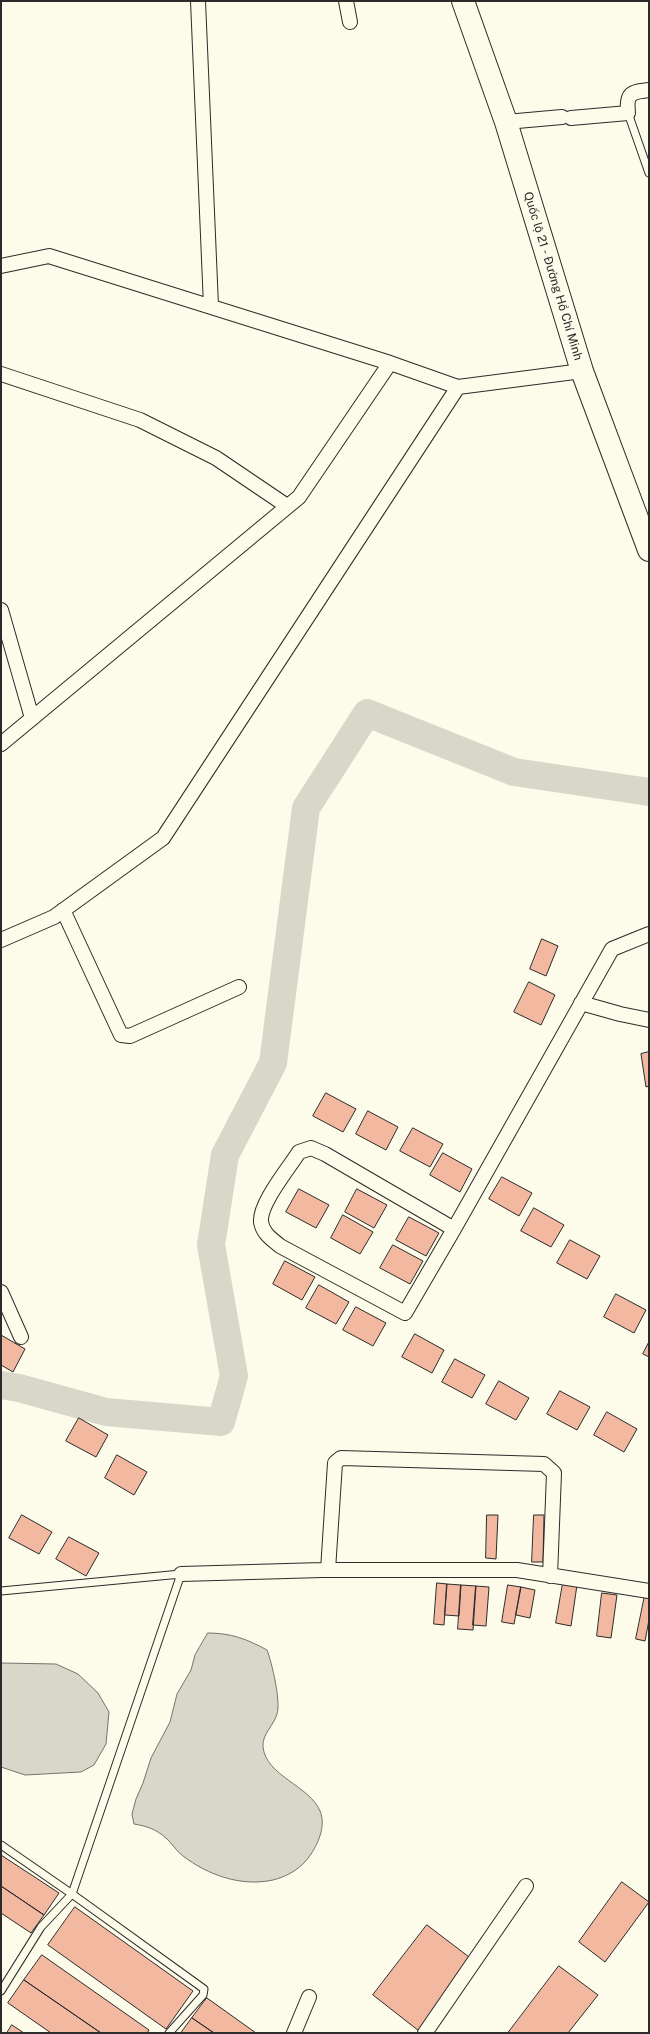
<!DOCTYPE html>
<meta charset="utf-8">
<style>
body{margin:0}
#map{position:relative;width:650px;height:2034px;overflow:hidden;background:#fdfbea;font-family:"Public Sans",sans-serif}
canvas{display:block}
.frame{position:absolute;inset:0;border:2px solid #2b2b2b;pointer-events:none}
</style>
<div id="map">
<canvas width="650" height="2034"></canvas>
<div class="frame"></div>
</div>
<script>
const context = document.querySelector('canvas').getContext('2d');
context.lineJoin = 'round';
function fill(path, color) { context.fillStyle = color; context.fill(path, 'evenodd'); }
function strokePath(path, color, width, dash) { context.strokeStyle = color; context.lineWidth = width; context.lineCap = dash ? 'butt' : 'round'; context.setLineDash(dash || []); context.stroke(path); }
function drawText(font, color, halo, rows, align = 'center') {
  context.font = font + ' "Public Sans",sans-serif'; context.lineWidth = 3; context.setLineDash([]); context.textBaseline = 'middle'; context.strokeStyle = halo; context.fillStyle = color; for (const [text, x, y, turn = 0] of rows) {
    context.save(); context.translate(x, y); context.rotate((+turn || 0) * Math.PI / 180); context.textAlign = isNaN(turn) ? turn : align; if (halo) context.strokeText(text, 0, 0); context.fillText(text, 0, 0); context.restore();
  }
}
const water = new Path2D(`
 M208 1633C231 1633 247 1639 267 1650 272 1663 281 1701 277 1714 274 1725 262 1734 263 1747 266 1776 310 1786 320 1811 326 1825 319 1842 311 1854 303 1867 289 1876 273 1880 241 1887 208 1875 183 1856 176 1851 172 1843 166 1838 156 1829 146 1826 134 1824L132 1814 136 1799 143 1783 151 1758 170 1722 177 1694 191 1670 195 1655Z
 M1 1663 56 1664 78 1674 98 1693 109 1712 106 1744 94 1765 81 1772 25 1775 1 1767Z`);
fill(water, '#d8d7c9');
strokePath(water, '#74746e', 1);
strokePath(new Path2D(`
 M1 1385 19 1388 106 1412 221 1422 234 1376 211 1245 225 1155 273 1063 306 808 367 713 514 772 649 792`), '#d8d7c9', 28);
const building = new Path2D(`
 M542 939 558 946 546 976 530 969Z
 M529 982 555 995 541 1025 514 1012Z
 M649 1052V1086L646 1087 641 1054Z
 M326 1093 356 1109 343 1132 313 1116Z
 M368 1111 398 1127 386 1150 356 1134Z
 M413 1128 443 1144 430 1167 400 1151Z
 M443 1153 472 1169 460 1192 430 1175Z
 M502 1177 532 1193 519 1216 489 1199Z
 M299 1189 329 1205 316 1228 286 1212Z
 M357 1189 387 1205 374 1228 345 1212Z
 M534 1208 564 1225 551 1247 521 1231Z
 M343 1215 373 1232 360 1254 331 1238Z
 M409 1217 439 1233 426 1256 396 1240Z
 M570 1240 600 1256 587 1279 557 1263Z
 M393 1245 423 1261 410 1284 380 1268Z
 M285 1261 315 1277 302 1300 273 1284Z
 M319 1285 349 1302 336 1324 306 1308Z
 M616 1294 646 1310 634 1333 604 1317Z
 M356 1307 386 1323 373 1346 343 1330Z
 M415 1334 444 1350 432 1373 402 1357Z
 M1 1335 25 1349 13 1372 1 1365Z
 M649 1342V1357L643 1354Z
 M455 1359 485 1375 472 1398 442 1382Z
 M499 1381 529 1398 516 1420 486 1404Z
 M560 1391 590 1407 577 1430 547 1414Z
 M607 1412 637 1429 624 1452 594 1435Z
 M79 1418 108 1435 96 1457 66 1441Z
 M117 1455 147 1472 134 1495 105 1478Z
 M22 1515 52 1532 39 1554 9 1538Z
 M487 1515H498L496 1559 486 1558Z
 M534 1515H544L543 1562H532Z
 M69 1537 99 1553 86 1576 56 1559Z
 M437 1583 447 1584 444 1625 434 1624Z
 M563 1583 577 1585 571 1626 556 1623Z
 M447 1584 461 1585 459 1616 445 1615Z
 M461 1585 476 1586 473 1630 458 1629Z
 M508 1585 521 1587 514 1624 502 1622Z
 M476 1586 489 1587 486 1626 473 1625Z
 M521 1587 535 1590 530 1618 516 1615Z
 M602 1593 617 1595 611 1638 597 1636Z
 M645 1595 649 1596V1620L645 1641 636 1639Z
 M1 1855 59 1893 44 1915 1 1886Z
 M622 1882 649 1902 605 1962 579 1942Z
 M1 1886 44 1915 31 1933 1 1913Z
 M75 1907 193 1991 166 2029 48 1945Z
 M427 1925 473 1960 419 2031 373 1995Z
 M42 1955 149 2030 147 2033H101L24 1980Z
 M559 1966 598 1995 568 2033H508Z
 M24 1980 101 2033H51L8 2003Z
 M207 1998 256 2033H214L192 2018Z
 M192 2018 214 2033H181Z
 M12 2025 24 2033H7Z`);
fill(building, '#f2b8a0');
strokePath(building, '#2b2b2b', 1);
const lane = new Path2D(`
 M628 113 649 173
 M1 1591 181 1574 72 1894 41 1927 1 1991
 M1 1845 72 1894 204 1989 203 1995 169 2033`);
const street = new Path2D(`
 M198 1 211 306
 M346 1 350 22
 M571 118 628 113C626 93 631 92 649 90
 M506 122 562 117
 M1 266 49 256 390 363 458 387
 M1 374 140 420 216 458 287 506
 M1 610 32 718
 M1 744 299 497 390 363
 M63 910 121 1035 130 1036 239 987
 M1 940 54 917 163 838 458 387 582 371
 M581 1003 620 1014 649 1020
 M454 1229 325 1154 311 1148 299 1152C289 1168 259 1204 261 1222 263 1234 272 1239 280 1246L405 1313 454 1229 612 949 649 934
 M1 1292 21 1337
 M328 1570 335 1463 341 1458 544 1464 554 1473 550 1576
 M181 1574 322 1570H517L649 1591
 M294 2033 309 1997
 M425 2033 526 1886`);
const highway = new Path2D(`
 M463 1 506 122 582 371 649 550`);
strokePath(lane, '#2b2b2b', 9);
strokePath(street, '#2b2b2b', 16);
strokePath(highway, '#2b2b2b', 24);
strokePath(lane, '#fdfbea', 7);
strokePath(street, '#fdfbea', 14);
strokePath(highway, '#fdfbea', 22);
drawText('12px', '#2b2b2b', '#fdfbea', [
 ["Quốc lộ 21 - Đường Hồ Chí Minh",553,276,73]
]);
</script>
